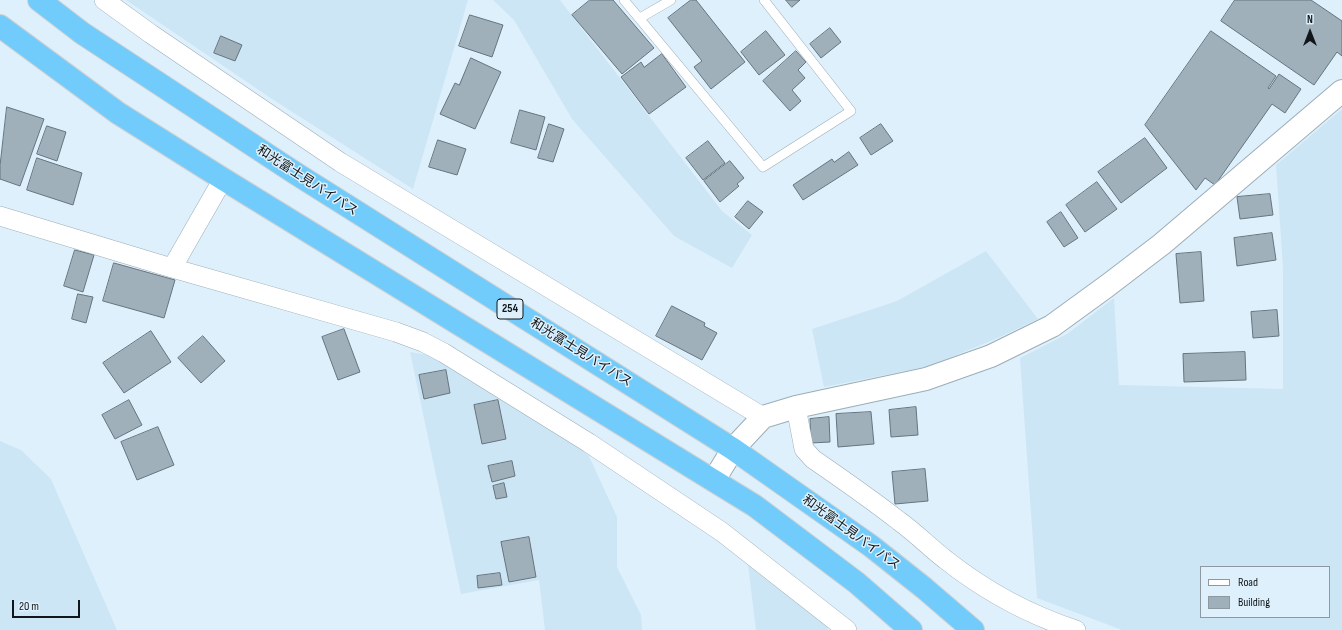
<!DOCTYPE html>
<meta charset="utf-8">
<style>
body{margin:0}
#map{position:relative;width:1342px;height:630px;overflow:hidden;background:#def0fb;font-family:"Sofia Sans Condensed",sans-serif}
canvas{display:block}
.legend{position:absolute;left:1200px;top:566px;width:130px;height:52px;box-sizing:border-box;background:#def0fb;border:1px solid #8c99a1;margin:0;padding:5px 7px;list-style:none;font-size:12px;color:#10161a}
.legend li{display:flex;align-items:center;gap:8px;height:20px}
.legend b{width:20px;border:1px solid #8c99a1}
.north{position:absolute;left:1290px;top:12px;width:40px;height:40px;-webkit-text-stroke:3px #def0fb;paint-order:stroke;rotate:0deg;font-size:11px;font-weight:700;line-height:16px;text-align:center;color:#10161a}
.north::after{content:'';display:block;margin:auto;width:14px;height:18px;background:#10161a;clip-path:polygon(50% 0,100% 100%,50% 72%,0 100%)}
.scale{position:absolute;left:12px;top:600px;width:68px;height:18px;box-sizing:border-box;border:2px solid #10161a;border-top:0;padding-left:5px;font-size:12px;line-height:14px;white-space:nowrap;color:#10161a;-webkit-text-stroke:3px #def0fb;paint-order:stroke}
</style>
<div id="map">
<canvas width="1342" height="630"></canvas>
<ul class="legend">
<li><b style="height:5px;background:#fff"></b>Road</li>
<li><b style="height:11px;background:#a0b0bb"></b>Building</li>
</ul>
<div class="north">N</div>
<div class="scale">20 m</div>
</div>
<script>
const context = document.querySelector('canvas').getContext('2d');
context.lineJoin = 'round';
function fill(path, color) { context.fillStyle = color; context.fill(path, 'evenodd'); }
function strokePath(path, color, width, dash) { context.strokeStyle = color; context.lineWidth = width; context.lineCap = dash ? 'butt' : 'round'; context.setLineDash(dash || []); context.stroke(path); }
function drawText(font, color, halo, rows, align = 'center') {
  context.font = font + ' "Sofia Sans Condensed","Noto Sans JP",sans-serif'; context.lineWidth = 3; context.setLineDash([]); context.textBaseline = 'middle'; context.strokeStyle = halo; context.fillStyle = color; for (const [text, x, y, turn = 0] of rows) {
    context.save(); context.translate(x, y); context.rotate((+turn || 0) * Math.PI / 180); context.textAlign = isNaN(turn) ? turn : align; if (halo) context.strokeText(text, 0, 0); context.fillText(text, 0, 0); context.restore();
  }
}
fill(new Path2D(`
 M126 0H468L413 189 272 99Z
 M493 0H560L722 211 752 235 732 268 674 236 572 119 514 20Z
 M1342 109V630H1122L1037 598 1020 358 1067 334 1114 298 1119 385 1283 389V268L1276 165ZM1201 567H1329V617H1201Z
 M986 251 1038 319 1000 337 930 366 824 387 812 329 897 301Z
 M410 352 429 355 500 396 588 454 617 517V567L641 615 642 630H545L539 580 461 594Z
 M0 441 21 450 51 479 117 630H0Z
 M748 565 827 621 828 630H756Z`), '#cde6f6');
const building = new Path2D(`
 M590 0H613L654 48 622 74 572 15Z
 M691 0H696L745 62 711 89 694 67 702 61 668 18Z
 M786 0H800L792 7Z
 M1235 0H1311L1342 21V56L1337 52 1314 85 1221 21Z
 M470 15 503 25 492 57 459 46Z
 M830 28 841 42 821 58 810 44Z
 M766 31 785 55 759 75 741 52Z
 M1211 31 1276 76 1268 88 1269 89 1279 74 1301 89 1285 113 1272 104 1215 185 1205 178 1196 190 1145 125Z
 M221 36 242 45 235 61 214 53Z
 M796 51 806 62 798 70 805 78 792 90 801 101 790 111 763 81Z
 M662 54 686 87 649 114 621 77 641 62 644 67Z
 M471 58 501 72 475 129 440 114 455 83 459 85Z
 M7 107 44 119 20 186 0 179V166Z
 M520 110 545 117 536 150 511 143Z
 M549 124 564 129 553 162 538 158Z
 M881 124 893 141 871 155 860 138Z
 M47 126 66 132 57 161 37 154Z
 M1145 138 1167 168 1121 203 1098 172Z
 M438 140 466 149 457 175 429 167Z
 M708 141 725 163 703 180 686 158Z
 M849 152 858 165 803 200 793 185 832 159 834 162Z
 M37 158 82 173 73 205 27 190Z
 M730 161 744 178 737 184 739 186 720 202 704 181Z
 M1097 182 1117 209 1085 232 1066 205Z
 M1270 194 1273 215 1240 219 1237 197Z
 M748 201 763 212 749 229 735 217Z
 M1061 212 1078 238 1064 247 1047 222Z
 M1272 233 1276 260 1237 266 1234 238Z
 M75 250 94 255 83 292 64 286Z
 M1201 252 1204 301 1180 303 1176 254Z
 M114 263 175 280 164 318 103 301Z
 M78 294 93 297 86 323 72 319Z
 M672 306 705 323 704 326 717 333 702 360 656 336Z
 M1277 310 1279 336 1253 338 1251 312Z
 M344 329 360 372 338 380 322 337Z
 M151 331 171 362 124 393 103 363Z
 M203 336 225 361 201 383 178 358Z
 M1245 352 1246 380 1184 382 1183 354Z
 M446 370 450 393 424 399 419 375Z
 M129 400 142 425 115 439 102 415Z
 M498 400 506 439 482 444 474 405Z
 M916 407 918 435 891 437 889 410Z
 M871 412 874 444 838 447 836 414Z
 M829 417 830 442 811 443 810 419Z
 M158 427 174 465 137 480 121 442Z
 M512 461 515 476 492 482 488 466Z
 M925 469 928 501 895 504 892 472Z
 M504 483 507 497 496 499 493 486Z
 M529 537 536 577 509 582 501 542Z
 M500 573 502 585 478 588 477 576Z`);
fill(building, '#a0b0bb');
strokePath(building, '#65757f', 1);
const service = new Path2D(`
 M624 0 763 167 851 111 764 0
 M640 18 671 0`);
const minor = new Path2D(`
 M104 0 151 34 340 162 763 417
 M0 216 172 268 396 332 423 342 444 353 589 443 722 532 847 630
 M172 268 223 179
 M796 407 804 449 813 459C842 479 871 499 899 521 916 533 930 548 946 560 984 590 1030 615 1076 630`);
const tertiary = new Path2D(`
 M714 480 733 449 763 417 796 407 926 379 991 356 1052 326 1107 286 1162 244 1342 91`);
const trunk = new Path2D(`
 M39 0 82 33 295 173 733 449 871 546 924 588 973 630
 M0 26 118 113 223 179 755 506 857 583 911 630`);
strokePath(service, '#9cadb7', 10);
strokePath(minor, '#9cadb7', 20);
strokePath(tertiary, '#9cadb7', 24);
strokePath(trunk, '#cfd0d1', 24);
strokePath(service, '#fff', 9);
strokePath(minor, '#fff', 19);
strokePath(tertiary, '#fff', 22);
strokePath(trunk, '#72ccfb', 22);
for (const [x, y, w] of [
 [510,309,26]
]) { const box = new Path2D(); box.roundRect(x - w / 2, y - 10, w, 20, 3); context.fillStyle = '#def0fb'; context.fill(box); strokePath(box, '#10161a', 1); }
drawText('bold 12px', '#10161a', null, [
 ["254",510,309]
]);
drawText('13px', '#10161a', '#def0fb', [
 ["和光富士見バイパス",307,181,33],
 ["和光富士見バイパス",581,353,32],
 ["和光富士見バイパス",851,533,36]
]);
</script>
